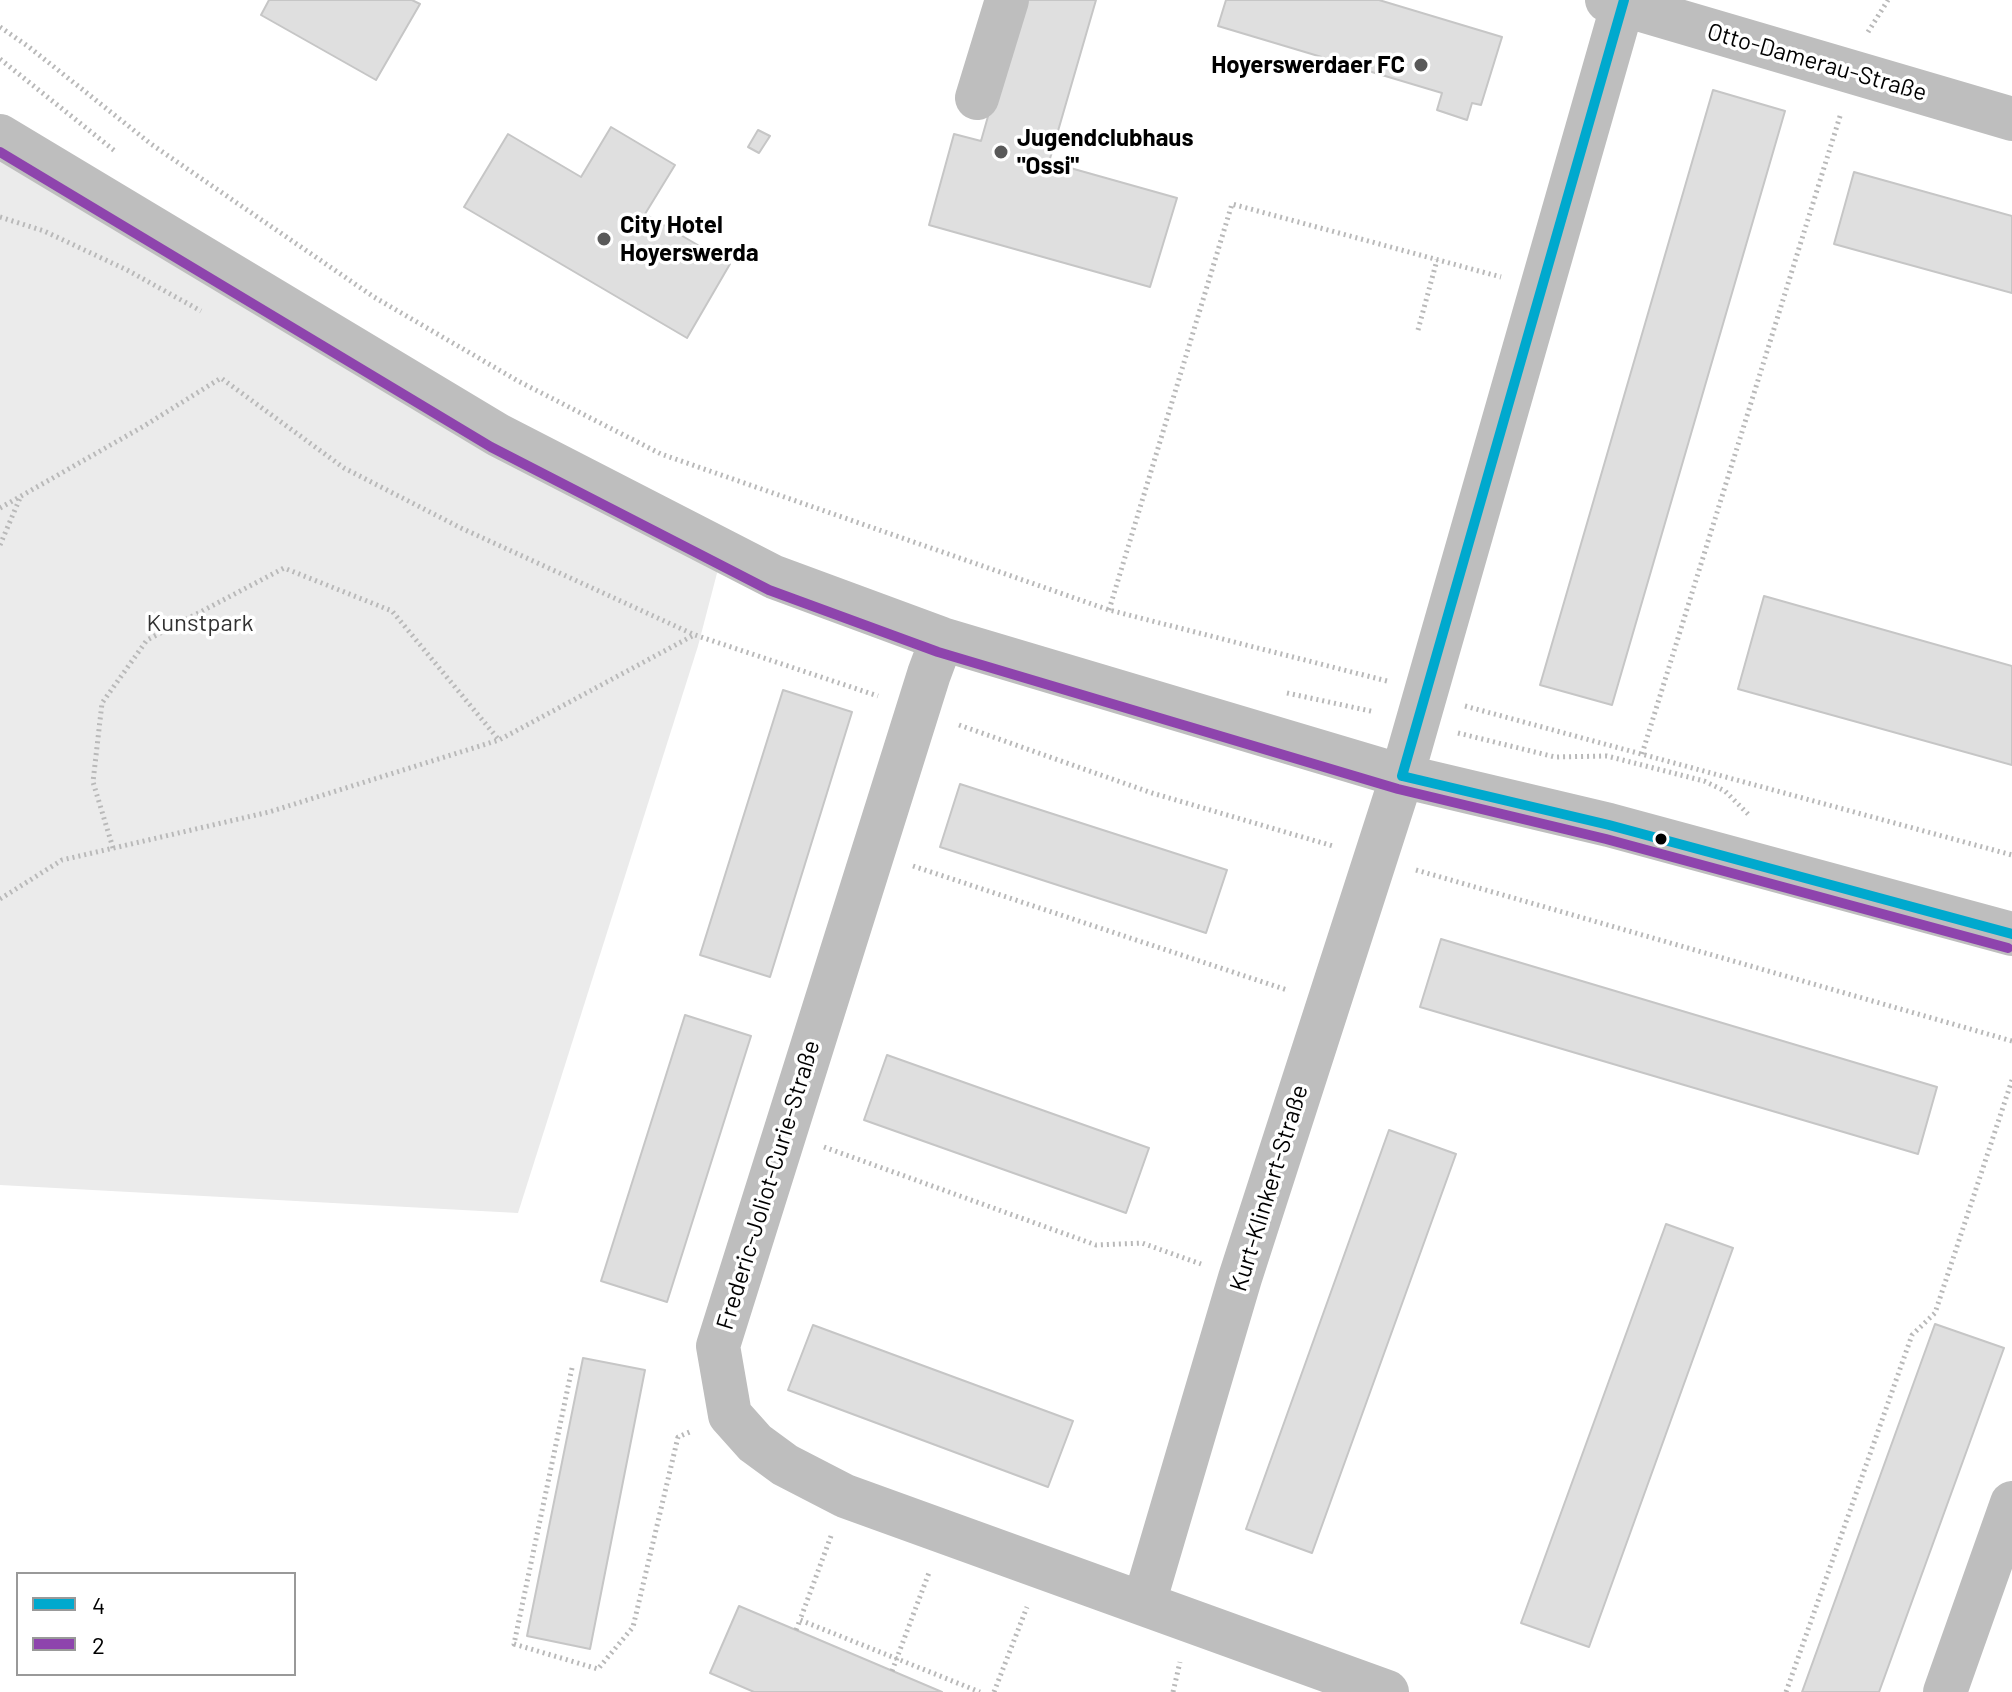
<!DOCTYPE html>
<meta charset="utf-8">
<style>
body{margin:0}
#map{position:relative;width:2012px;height:1692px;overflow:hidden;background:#fff;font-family:Barlow,sans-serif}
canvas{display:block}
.legend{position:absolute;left:16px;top:1572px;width:280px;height:104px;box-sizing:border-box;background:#fff;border:2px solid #999;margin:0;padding:10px 14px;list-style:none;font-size:24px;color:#000}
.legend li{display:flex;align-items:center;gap:16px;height:40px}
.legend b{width:40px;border:2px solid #999}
</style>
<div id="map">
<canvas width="2012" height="1692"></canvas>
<ul class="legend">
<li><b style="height:10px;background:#00a9ce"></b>4</li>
<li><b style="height:10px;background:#8e44ad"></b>2</li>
</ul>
</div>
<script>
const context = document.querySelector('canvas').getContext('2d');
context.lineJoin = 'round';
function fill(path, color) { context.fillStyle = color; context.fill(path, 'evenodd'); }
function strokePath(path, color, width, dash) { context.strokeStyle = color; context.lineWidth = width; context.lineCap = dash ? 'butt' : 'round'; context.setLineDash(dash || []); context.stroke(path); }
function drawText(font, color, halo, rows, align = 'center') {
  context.font = font + ' Barlow,sans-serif'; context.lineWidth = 7; context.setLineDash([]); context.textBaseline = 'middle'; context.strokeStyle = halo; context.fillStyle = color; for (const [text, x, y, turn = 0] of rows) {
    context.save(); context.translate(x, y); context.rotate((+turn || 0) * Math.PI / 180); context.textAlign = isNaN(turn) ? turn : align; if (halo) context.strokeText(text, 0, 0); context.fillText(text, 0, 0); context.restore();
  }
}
fill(new Path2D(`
 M0 138 722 554 698 646 518 1213 0 1185Z`), '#ebebeb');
const building = new Path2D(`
 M269 0H412L420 4 376 80 261 15Z
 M1021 0H1096L1049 162 1177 198 1150 287 929 225 954 134 981 141Z
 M1226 0H1379L1502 37 1481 105 1472 103 1467 120 1437 110 1442 93 1218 26Z
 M1713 90 1785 111 1612 705 1540 685Z
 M611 127 675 165 645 214 730 264 687 338 464 207 508 134 581 177Z
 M758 130 770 136 759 153 748 147Z
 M1854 172 2012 216V293L1834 244Z
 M1764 596 2012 666V765L1738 689Z
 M783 690 852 712 770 977 700 955Z
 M960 784 1227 870 1206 933 940 847Z
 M1441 939 1937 1087 1918 1154 1420 1007Z
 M685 1015 751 1036 667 1302 601 1281Z
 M887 1055 1149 1148 1126 1213 864 1120Z
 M1389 1130 1456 1154 1312 1553 1246 1529Z
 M1666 1224 1733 1248 1589 1647 1521 1623Z
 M1935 1324 2004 1348 1879 1692H1802Z
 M813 1325 1073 1421 1048 1487 788 1390Z
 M583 1358 645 1370 590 1649 527 1636Z
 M739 1606 796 1630 942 1692H754L710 1673Z`);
fill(building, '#dfdfdf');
strokePath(building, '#c6c6c6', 2);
strokePath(new Path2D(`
 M0 27 29 47 151 144 374 297 518 381 661 454 1109 610 1387 681
 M1868 32 1888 0
 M0 59 116 152
 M0 217 44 231 127 270 201 311
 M1418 330 1437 260
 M0 508 144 426 221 378 344 468 461 528 695 635 878 696
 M0 545 20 498
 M1109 610 1232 204 1501 277
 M1287 693 1375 712
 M1465 706 2012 855
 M959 725 1152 793 1333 846
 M1458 733 1555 757 1607 756 1704 781 1725 791 1749 815
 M1642 754 1841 113
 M113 848 93 782 102 703 147 640 284 568 392 611 499 740
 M913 866 1287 990
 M1416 870 2012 1041
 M0 899 62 860 269 812 499 740 694 635
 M824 1147 1096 1245 1142 1243 1201 1264
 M572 1368 514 1644 598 1669 633 1627 678 1437 692 1431
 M831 1536 800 1620 980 1692
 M796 1630 800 1620
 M892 1671 930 1570
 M994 1692 1027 1607
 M1173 1692 1180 1662
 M1786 1692 1912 1335 1935 1313 2012 1080`), '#b9b9b9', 5, [2, 4]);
strokePath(new Path2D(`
 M1607 0 2012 119
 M977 98 1007 0
 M0 136 498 435 774 577 942 639 1402 776 1609 825 2012 934
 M942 639 929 674 718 1346 730 1415 755 1443 785 1465 845 1496 1387 1692
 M1144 1603 1240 1278 1402 776 1624 0
 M1945 1692 2012 1503`), '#bebebe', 44);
strokePath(new Path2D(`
 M1402 776 1624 0
 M1402 776 1609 825 2012 934`), '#00a9ce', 10);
strokePath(new Path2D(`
 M0 152 491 447 769 590 938 652 1398 789 1606 839 2008 948`), '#8e44ad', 10);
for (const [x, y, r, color] of [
 [1421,65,8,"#595959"],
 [1001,152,8,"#595959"],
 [604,239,8,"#595959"],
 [1661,839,7,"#000"]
]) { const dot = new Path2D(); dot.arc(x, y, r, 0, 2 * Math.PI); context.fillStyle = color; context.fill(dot); strokePath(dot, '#fff', 3); }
drawText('24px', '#000', '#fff', [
 ["Otto-Damerau-Straße",1817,62,16],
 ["Frederic-Joliot-Curie-Straße",768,1185,-73],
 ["Kurt-Klinkert-Straße",1269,1188,-73]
]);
drawText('bold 24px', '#000', '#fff', [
 ["Hoyerswerdaer FC",1405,65,"right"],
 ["Jugendclubhaus",1017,138],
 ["\"Ossi\"",1017,166],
 ["City Hotel",620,225],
 ["Hoyerswerda",620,253]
], 'left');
drawText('24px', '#323232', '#fff', [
 ["Kunstpark",200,623]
]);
</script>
